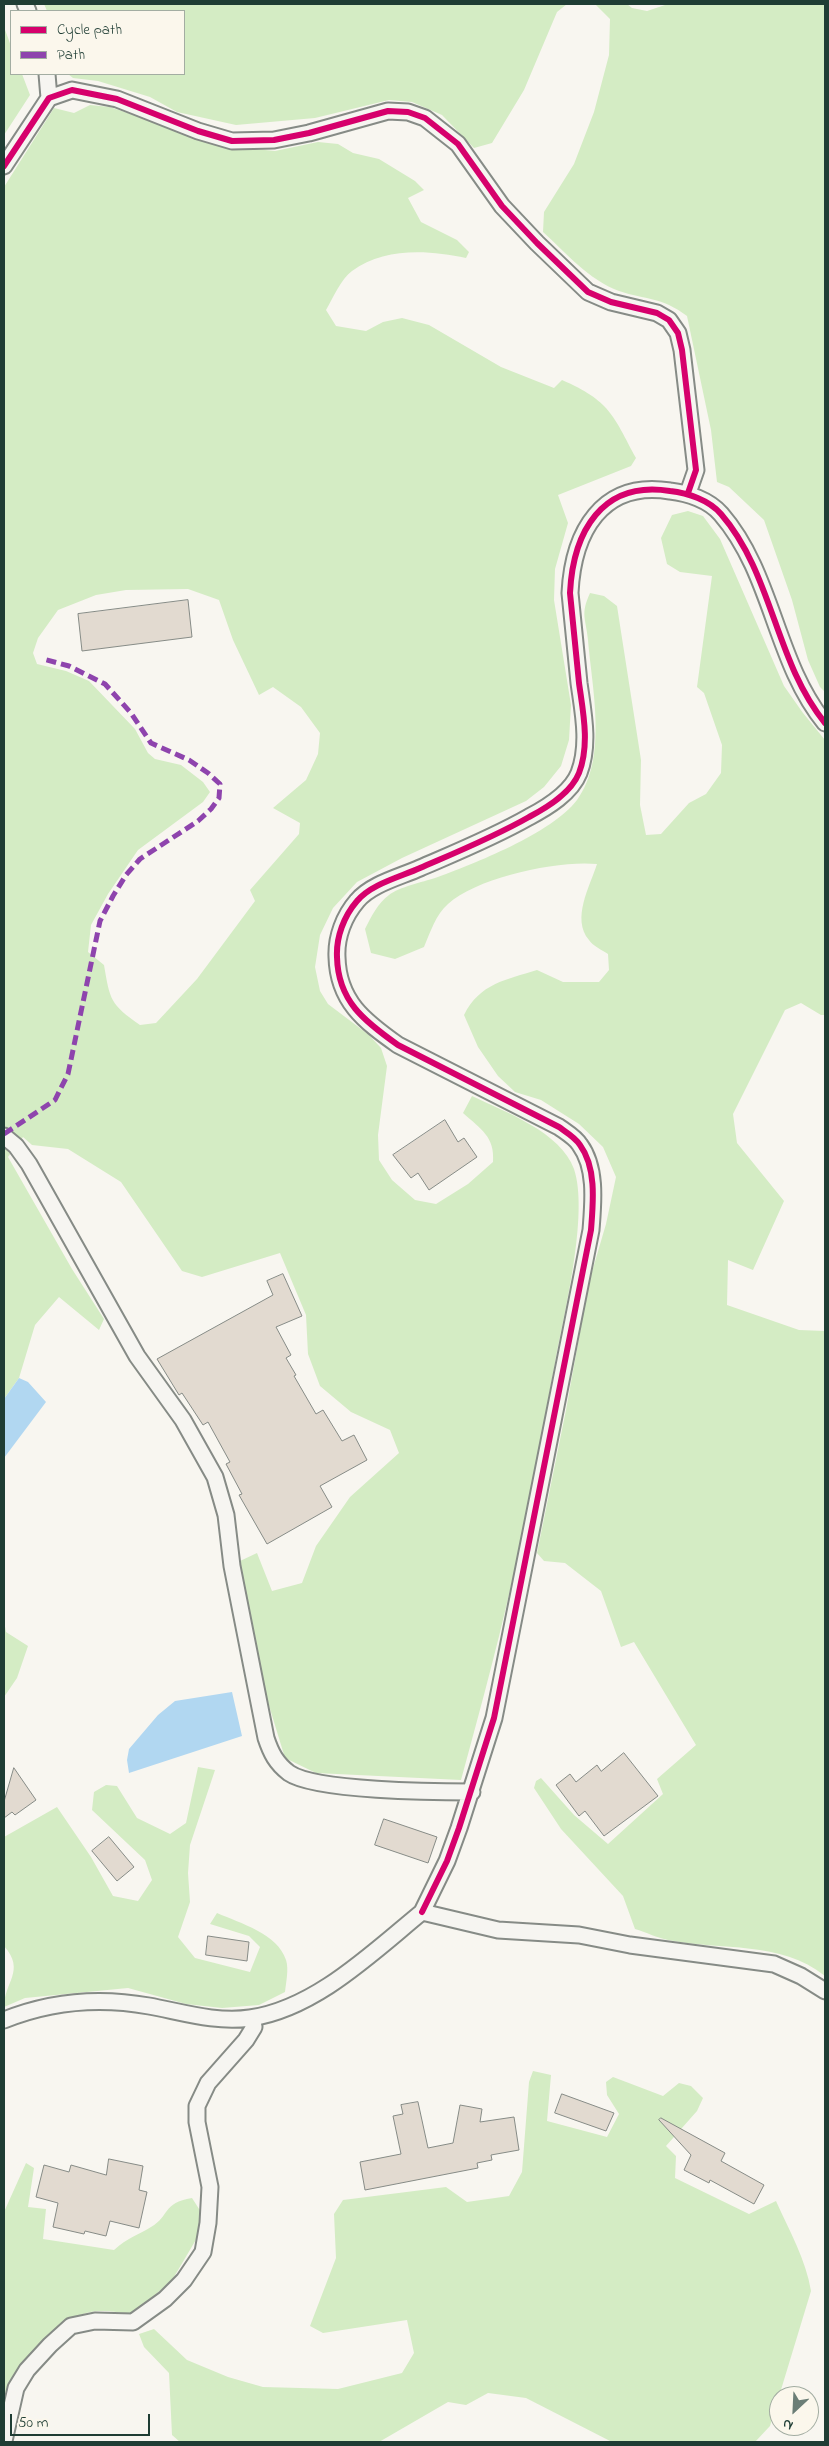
<!DOCTYPE html>
<style>
body{margin:0}
#map{position:relative;width:829px;height:2446px;overflow:hidden;background:#f8f6f0;font-family:"Indie Flower",sans-serif}
canvas{display:block}
.frame{position:absolute;inset:0;border:5px solid #1f3d34;pointer-events:none}
.legend{position:absolute;left:10px;top:10px;width:175px;height:65px;box-sizing:border-box;background:#fbf7ec;border:1px solid #a3ada2;margin:0;padding:6px 9px;list-style:none;font-size:15px;color:#1f3d34}
.legend li{display:flex;align-items:center;gap:10px;height:25px}
.legend b{width:25px;border:1px solid #a3ada2}
.north{position:absolute;left:769px;top:2386px;width:50px;height:50px;box-sizing:border-box;background:#fbf7ec;border:1px solid #a3ada2;border-radius:50%;rotate:205deg;font-size:14px;font-weight:700;line-height:20px;text-align:center;color:#1f3d34}
.north::after{content:'';display:block;margin:auto;width:18px;height:22px;background:#6b7e76;clip-path:polygon(50% 0,100% 100%,50% 72%,0 100%)}
.scale{position:absolute;left:10px;top:2414px;width:140px;height:22px;box-sizing:border-box;border:2px solid #1f3d34;border-top:0;padding-left:6px;font-size:15px;line-height:18px;white-space:nowrap;color:#1f3d34;-webkit-text-stroke:4px #fbf7ec;paint-order:stroke}
</style>
<div id="map">
<canvas width="829" height="2446"></canvas>
<div class="frame"></div>
<ul class="legend">
<li><b style="height:6px;background:#d6006c"></b>Cycle path</li>
<li><b style="height:6px;background:#8e44ad"></b>Path</li>
</ul>
<div class="north">N</div>
<div class="scale">50 m</div>
</div>
<script>
const context = document.querySelector('canvas').getContext('2d');
context.lineJoin = 'round';
function fill(path, color) { context.fillStyle = color; context.fill(path, 'evenodd'); }
function strokePath(path, color, width, dash) { context.strokeStyle = color; context.lineWidth = width; context.lineCap = dash ? 'butt' : 'round'; context.setLineDash(dash || []); context.stroke(path); }
fill(new Path2D(`
 M44 4H567L557 12 524 90 492 143 474 148 442 115 412 102 389 100 315 118 236 125 177 112 150 97 98 81 73 78 68 74H184V11H47Z
 M595 4H627L632 8 647 11 668 4H825V692L820 687 808 660 792 600 764 520 729 487 717 482 711 430 687 316C662 297 646 300 619 291 589 280 566 253 543 232L544 212 574 164 594 112 609 55 610 19Z
 M4 27 11 46V74H22L30 95 4 135Z
 M90 105 110 107 225 146 275 151 318 142 338 144 353 153 379 159 415 181 424 190 408 198 421 222 457 240 469 252 466 258C429 250 384 247 352 271 341 279 333 298 326 310L336 326 366 331 383 322 402 318 429 325 501 367 554 388 562 380C610 401 613 415 636 458L631 466 558 495 568 523 555 569 554 600 571 705 569 740 561 766 544 787 526 801 402 858 357 882 333 908 320 935 315 967 320 991 328 1004 369 1035 381 1048 387 1066 378 1135 379 1160 392 1180 415 1200 436 1204 468 1184 493 1162C495 1137 481 1129 463 1113L472 1096C505 1112 561 1132 574 1169 589 1214 564 1314 555 1363 543 1425 533 1487 519 1549 503 1626 482 1703 461 1780L316 1773 285 1758 267 1699 240 1561 257 1553 272 1591 302 1583 316 1546 350 1497 399 1453 390 1430 351 1412 320 1386 308 1354 306 1315 280 1253 202 1277 182 1271 121 1182 68 1149 32 1145 23 1137 8 1157 72 1269 104 1319 99 1330 59 1297 35 1325 19 1378 4 1399V187L54 108 74 113ZM188 589 219 600 233 640 259 695 273 687 301 707 320 733 318 754 306 780 273 808 300 823 299 834 250 890 255 901 197 979 156 1023 140 1025C110 1004 110 1000 104 965L88 952 91 925 108 894 138 850 203 802 210 792 203 782 181 765 155 759 148 753 135 729 89 681 66 671 37 664 33 653 38 638 58 610 96 595 126 590Z
 M688 511 703 516 720 539 784 686 803 713 825 740V1015H821L801 1003 785 1010 733 1114 737 1143 784 1201 753 1270 728 1260 727 1305 799 1330 825 1331V1976C780 1940 722 1951 668 1940 657 1938 646 1932 635 1929L623 1896 561 1829 534 1788 536 1781 541 1778 574 1815 608 1844 663 1794 657 1779 696 1745 634 1642 621 1647 601 1591 565 1563 544 1561 537 1553 566 1410 589 1282 606 1224 616 1177 603 1147 579 1124 541 1100 515 1092 498 1076 478 1047 464 1015C480 983 506 980 537 970L563 982H599L609 970 608 954C602 950 593 946 589 940 571 919 590 886 597 864 558 860 478 877 448 904 436 914 430 933 424 947L395 959 371 953 365 929C371 917 378 903 389 895 399 887 423 882 435 878 474 864 552 833 577 800 608 758 592 689 588 640 586 618 580 615 590 593L604 596 617 606 641 760 640 805 646 835 661 834 689 803 706 794 721 773 722 745 704 693 697 687 712 576 680 572 667 564 661 538 672 515Z
 M4 1621 6 1632 28 1646 17 1678 4 1697Z
 M198 1767 215 1770 190 1845 188 1873 190 1902 178 1937 195 1958 250 1972 260 1947 249 1936 210 1924 217 1913C240 1923 278 1934 286 1960 289 1969 286 1982 285 1992L259 2005 222 2008 186 2004 128 1988 25 1998 4 2007C4 1982 26 1971 4 1946V1837L57 1807 91 1857 113 1896 138 1901 152 1880 145 1860 92 1810 94 1792 106 1785 117 1786 137 1818 170 1834 186 1823Z
 M533 2071 551 2075 547 2121 607 2137 619 2114 607 2095 606 2082 613 2077 663 2096 679 2083 691 2086 703 2098 697 2111 666 2146 676 2156 675 2178 749 2214 776 2201C789 2230 806 2260 811 2291L770 2426 755 2442H612L526 2398 488 2393 466 2405 448 2402 379 2442H180L172 2435 169 2373 144 2347 139 2334 154 2329 187 2360 228 2377 263 2387 338 2389 402 2373 414 2353 407 2320 323 2333 310 2326 336 2258 334 2214 343 2200 446 2187 467 2202 509 2196 522 2172 529 2082Z
 M26 2163 34 2168 28 2207 46 2209 43 2239 114 2250C128 2237 137 2236 151 2227 170 2216 162 2203 192 2198L201 2212 197 2238 171 2282 131 2314C115 2312 97 2308 81 2315 51 2327 12 2367 4 2398V2212Z`), '#d4ecc4');
fill(new Path2D(`
 M19 1378 28 1382 46 1402 4 1458V1399Z
 M232 1692 242 1736 129 1773 127 1760 129 1749 158 1715 175 1701Z`), '#b1d7f1');
const building = new Path2D(`
 M188 600 192 637 82 651 78 614Z
 M445 1120 458 1142 464 1138 477 1157 429 1190 418 1173 411 1178 393 1155Z
 M283 1274 302 1316 276 1327 291 1355 286 1358 296 1375 294 1376 316 1414 323 1410 342 1441 354 1435 367 1460 320 1486 332 1507 267 1544 239 1495 242 1494 226 1464 230 1462 208 1422 203 1425 182 1393 179 1395 157 1359 273 1295 267 1281Z
 M624 1753 658 1796 604 1836 585 1811 579 1816 556 1785 570 1774 576 1782 597 1765 601 1771Z
 M14 1768 36 1800 15 1815 12 1812 4 1818V1802Z
 M384 1819 437 1837 428 1863 375 1845Z
 M109 1837 134 1867 117 1881 92 1851Z
 M208 1936 249 1942 247 1961 206 1955Z
 M562 2094 614 2113 606 2131 555 2113Z
 M418 2102 428 2148 453 2143 460 2105 482 2109 480 2122 514 2117 519 2150 491 2155 492 2160 477 2163 478 2168 365 2190 360 2162 401 2154 393 2116 403 2114 401 2105Z
 M661 2118 725 2153 721 2161 764 2185 754 2204 710 2180 709 2183 684 2170 691 2155 659 2120Z
 M109 2159 143 2166 139 2190 147 2192 139 2228 110 2221 106 2236 85 2231 84 2234 53 2227 58 2203 36 2197 44 2165 69 2172 71 2165 106 2175Z`);
fill(building, '#e2dad0');
strokePath(building, '#868b86', 1);
const street = new Path2D(`
 M25 4 28 11
 M47 74 49 98
 M4 166 49 98 72 90 117 99 198 131 232 141 274 140 309 133 388 111 408 112 425 118 458 144 502 206 537 243 588 292 611 302 657 313 669 320 678 333 682 350 696 470 688 493
 M4 1136 16 1146 29 1164 137 1356 183 1420 215 1477 226 1515 232 1566 266 1738C271 1753 276 1763 289 1773 315 1791 436 1792 472 1792
 M422 1912 447 1861 459 1828 494 1718 591 1230C593 1204 597 1168 580 1145 576 1138 566 1132 559 1127L398 1045C364 1021 338 1001 337 957 336 937 344 916 357 901 371 884 400 877 420 868 457 852 494 837 529 817 548 807 571 793 579 773 590 744 583 712 579 683 576 653 573 623 570 593 573 532 602 480 670 491 688 493 709 500 721 514 773 574 775 662 825 723
 M4 2020C51 2001 99 1997 149 2006 182 2012 216 2023 250 2018 315 2009 373 1952 422 1912L498 1930 579 1935 630 1945 774 1964 801 1976 825 1991
 M4 2441 16 2388 27 2370 50 2345 71 2326 95 2321 133 2322 165 2299 184 2280 203 2252 208 2223 210 2187 197 2122V2106L208 2083 246 2040 254 2027 252 2018`);
strokePath(street, '#868b86', 19);
strokePath(street, '#f6f5f1', 15);
strokePath(new Path2D(`
 M4 1134 55 1100 68 1074 100 921 113 896 126 875 140 859 198 821 211 809 219 798 220 784 208 773 189 760 151 743 131 713 105 684 69 666 43 659`), '#8e44ad', 5, [10, 5]);
strokePath(new Path2D(`
 M4 166 49 98 72 90 117 99 198 131 232 141 274 140 309 133 388 111 408 112 425 118 458 144 502 206 537 243 588 292 611 302 657 313 669 320 678 333 682 350 696 470 688 493
 M422 1912 447 1861 459 1828 494 1718 591 1230C593 1204 597 1168 580 1145 576 1138 566 1132 559 1127L398 1045C364 1021 338 1001 337 957 336 937 344 916 357 901 371 884 400 877 420 868 457 852 494 837 529 817 548 807 571 793 579 773 590 744 583 712 579 683 576 653 573 623 570 593 573 532 602 480 670 491 688 493 709 500 721 514 773 574 775 662 825 723`), '#d6006c', 6);
</script>
